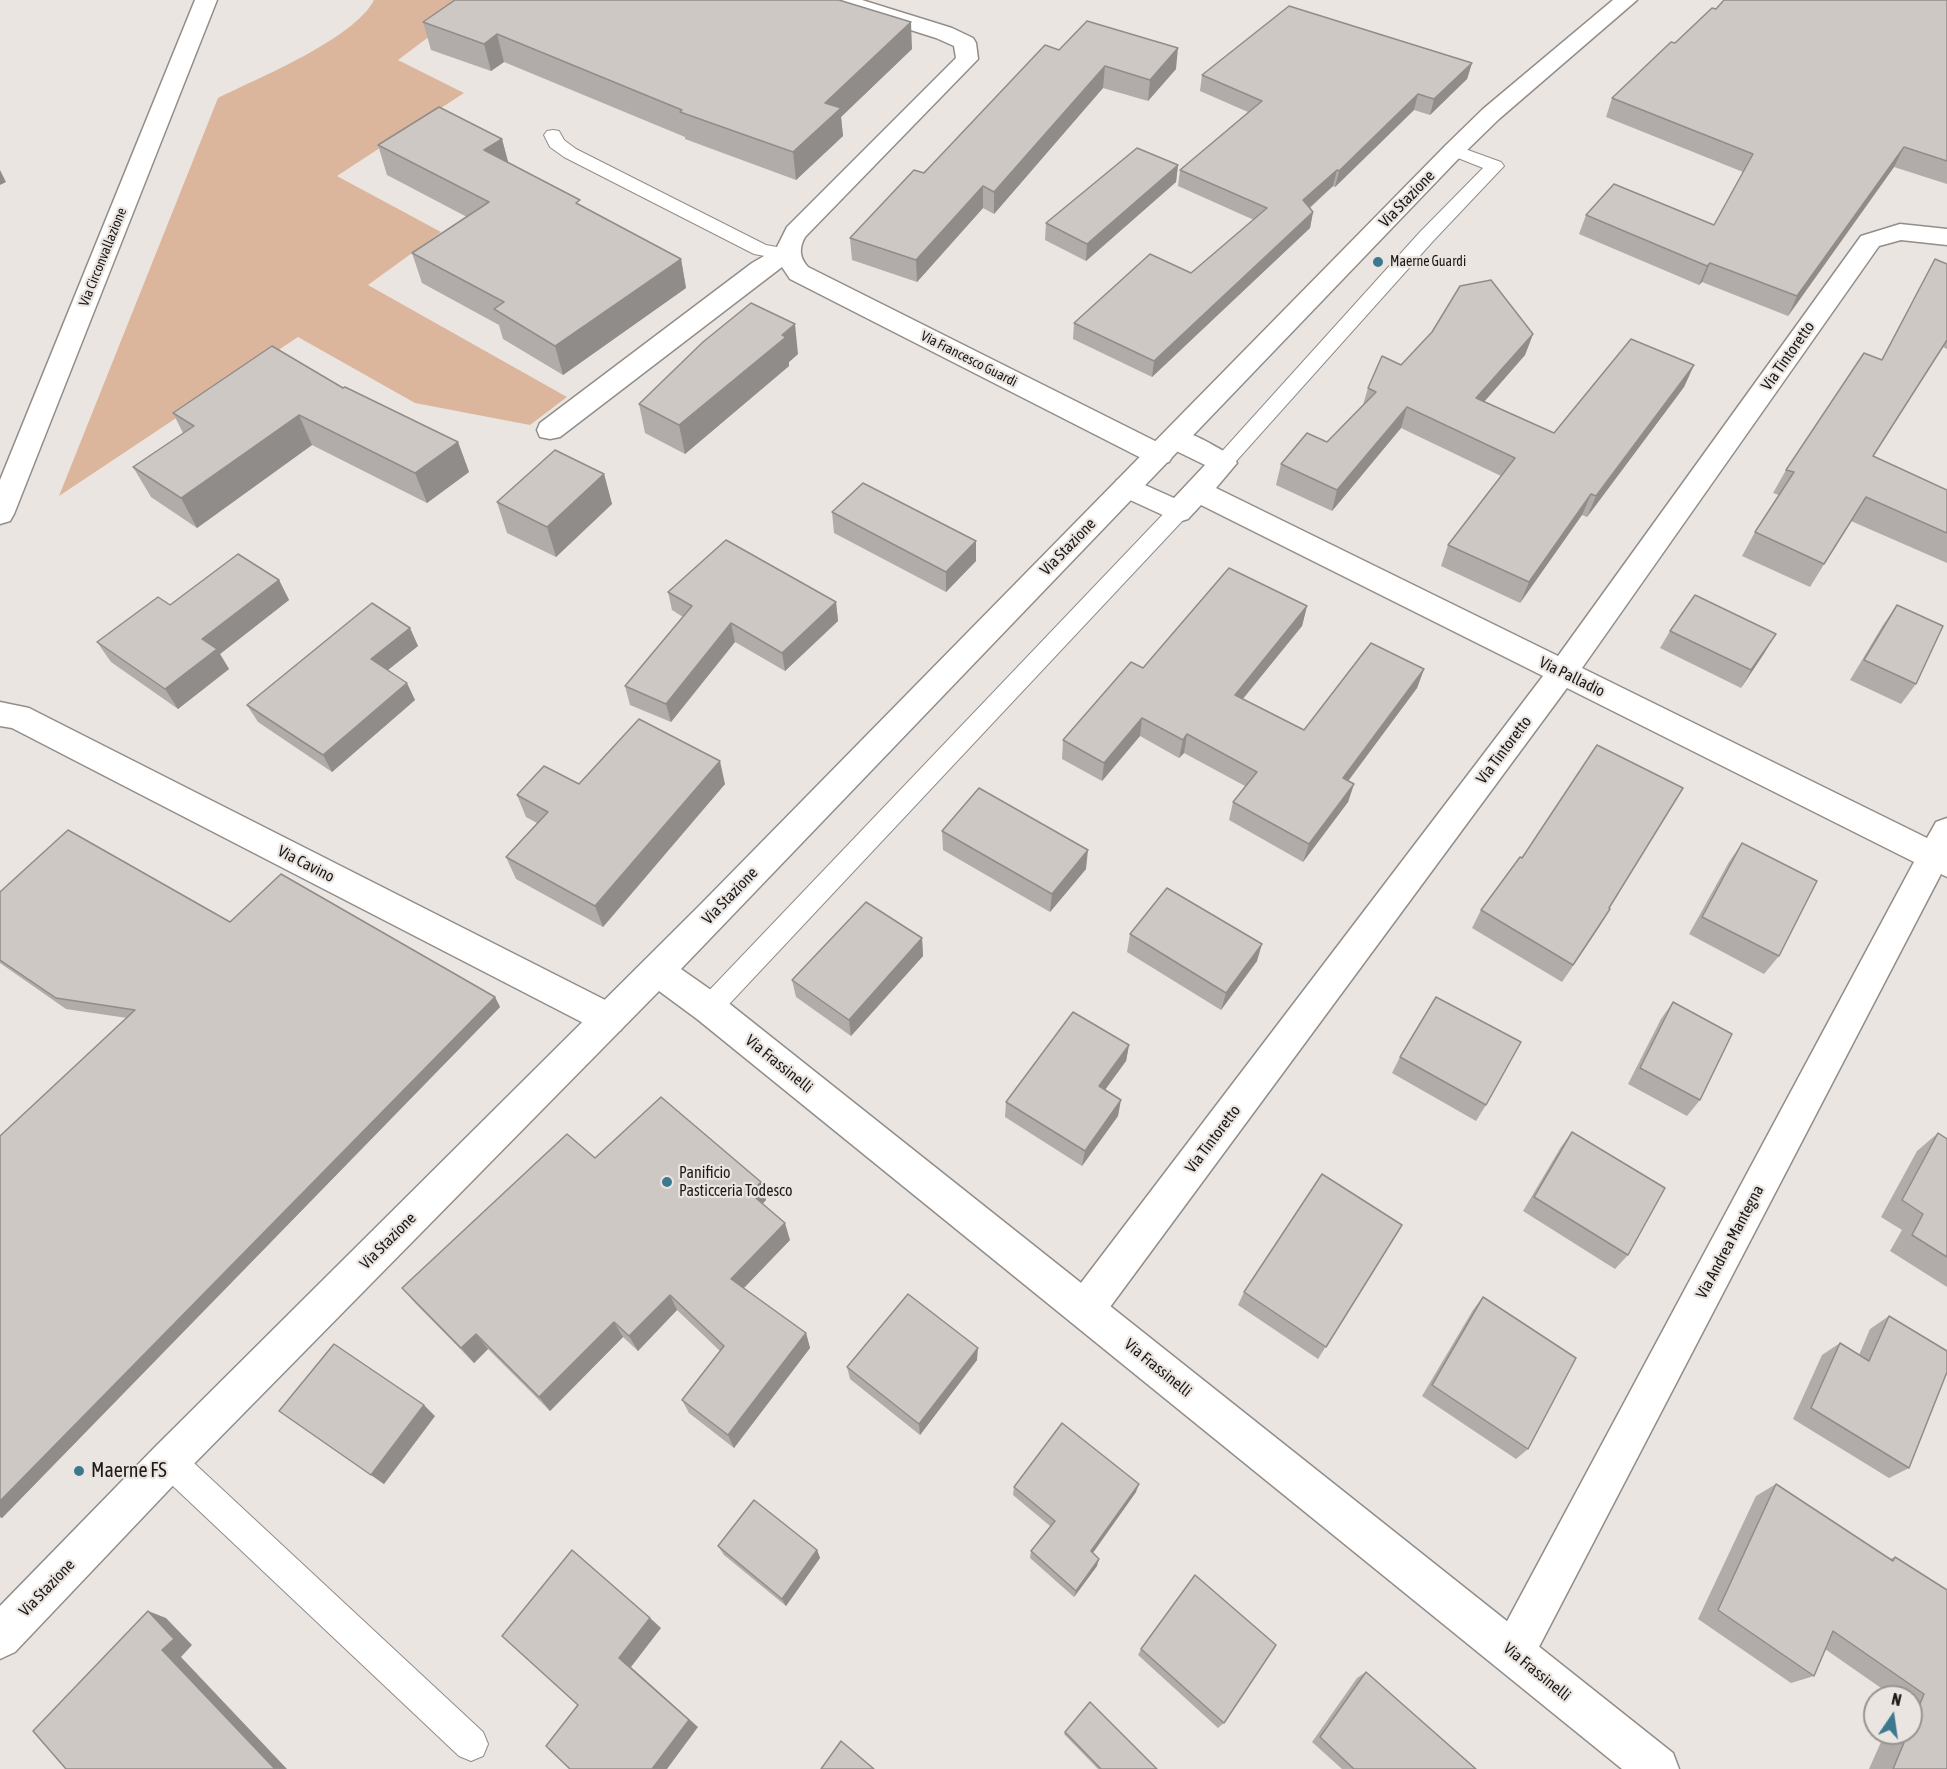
<!DOCTYPE html>
<style>
body{margin:0}
#map{position:relative;width:1947px;height:1769px;overflow:hidden;background:#ebe5e1;font-family:"Asap Condensed",sans-serif}
canvas{display:block}
.north{position:absolute;left:1863px;top:1685px;width:60px;height:60px;box-sizing:border-box;background:#ebe5e1;border:2px solid #989491;border-radius:50%;rotate:13deg;font-size:16px;font-weight:700;line-height:24px;text-align:center;color:#1c1a19}
.north::after{content:'';display:block;margin:auto;width:21px;height:27px;background:#3c798f;clip-path:polygon(50% 0,100% 100%,50% 72%,0 100%)}
</style>
<div id="map">
<canvas width="1947" height="1769"></canvas>
<div class="north">N</div>
</div>
<script>
const context = document.querySelector('canvas').getContext('2d');
context.lineJoin = 'round';
function fill(path, color) { context.fillStyle = color; context.fill(path, 'evenodd'); }
function strokePath(path, color, width, dash) { context.strokeStyle = color; context.lineWidth = width; context.lineCap = dash ? 'butt' : 'round'; context.setLineDash(dash || []); context.stroke(path); }
function drawText(font, color, halo, rows, align = 'center') {
  context.font = font + ' "Asap Condensed",sans-serif'; context.lineWidth = 4.5; context.setLineDash([]); context.textBaseline = 'middle'; context.strokeStyle = halo; context.fillStyle = color; for (const [text, x, y, turn = 0] of rows) {
    context.save(); context.translate(x, y); context.rotate((+turn || 0) * Math.PI / 180); context.textAlign = isNaN(turn) ? turn : align; if (halo) context.strokeText(text, 0, 0); context.fillText(text, 0, 0); context.restore();
  }
}
fill(new Path2D(`
 M374 0H455L471 5 398 60 464 93 337 176 441 232 368 285 567 397 530 425 415 403 298 337 59 496 218 98C258 78 354 39 374 0Z`), '#dcb69c');
const service = new Path2D(`
 M553 130 559 131 564 140 576 149 766 245 793 250 796 254 793 258 786 260 754 254 564 157 550 147 544 135 547 131Z
 M1454 145 1501 162 1504 166 1434 240 1230 468 1223 470 1216 468 1212 463 1216 458 1420 232 1483 168 1448 154 1445 150 1448 146Z
 M1178 504 1186 507 1189 512 1186 517 718 1016 709 1020 700 1016 696 1008 700 1000 1170 507Z
 M169 1445 180 1450 483 1732 488 1744 483 1756 471 1761 459 1756 158 1472 153 1461 158 1450Z`);
const minor = new Path2D(`
 M829 0H862L952 28 973 38 976 43 978 59 805 237C799 248 799 257 808 267L1169 448 1173 455 1169 462 1159 464 1149 462 790 279 782 267 560 437 550 439 540 437 537 430 540 423 752 263 776 249 787 227 956 58 954 46 936 38 832 5Z
 M1900 224 1947 229V245L1901 240 1879 246 1582 668 1927 838 1936 822 1947 818V877L1941 874 1528 1668 1513 1675 1498 1668 1491 1653 1498 1638 1914 862 1567 688 1099 1322 1085 1328 1071 1322 1066 1309 1071 1296 1543 676 1201 505 1188 519 1178 522 1117 494 1113 487 1117 480 1127 477 1174 498 1205 465 1166 446 1162 439 1166 432C1188 426 1214 447 1233 456L1237 463 1216 488 1558 656 1861 236Z
 M0 702 29 708 621 1008 626 1019 621 1030 609 1034 597 1030 12 728 0 726Z`);
const tertiary = new Path2D(`
 M1613 0H1637L1499 119 1462 155 681 969 721 997 1673 1753 1679 1769H1622L697 1019 659 991 183 1475 15 1652 0 1659V1606L155 1447 699 906 1446 145 1483 109Z`);
const secondary = new Path2D(`
 M195 0H217L14 514 10 521 0 524V480Z`);
strokePath(service, '#938d89', 2);
strokePath(minor, '#938d89', 3);
strokePath(tertiary, '#938d89', 3);
strokePath(secondary, '#938d89', 3);
fill(service, '#fff');
fill(minor, '#fff');
fill(tertiary, '#fff');
fill(secondary, '#fff');
fill(new Path2D(`
 M1947 0V184L1894 167 1788 316 1702 282 1699 285 1579 234 1586 215 1714 225 1743 172 1606 117 1612 98 1716 9Z
 M423 22 912 49 841 117 843 136 796 180 685 139V137L504 62 491 71 431 50Z
 M1059 50 1176 69 1148 101 1103 88 994 214 983 208 917 282 852 260 850 238Z
 M1472 63 1467 79 1430 115 1414 110 1335 187 1333 186 1310 208 1313 212 1310 228 1152 377 1073 339 1074 323 1191 273 1254 220 1178 186 1180 170 1248 112 1200 91 1202 75Z
 M502 139 508 163 582 206 681 259 686 288 563 375 503 339 499 325 422 283 412 253 467 217 387 175 378 145Z
 M1178 165 1176 182 1086 261 1045 240 1046 223Z
 M1935 259 1947 264V349L1943 347 1873 456 1947 490V563L1851 521 1810 587 1742 556 1755 532 1779 495 1773 493 1786 470 1881 360Z
 M1533 334 1525 355 1484 402 1554 433 1694 365 1684 387 1587 517 1582 515 1520 603 1441 566 1448 545 1501 476 1401 428 1332 511 1276 485 1281 464 1327 442 1363 405 1368 388 1401 365Z
 M798 354 789 362V366L685 454 645 433 639 404Z
 M343 388 458 442 469 472 427 503 312 445 197 528 151 497 133 467 183 433 173 413Z
 M604 474 612 504 556 557 507 533 497 502Z
 M832 512 976 541V561L946 592 834 533Z
 M279 580 289 600 220 654 229 669 178 709 111 662 97 642 170 605Z
 M668 592 836 602 838 621 785 671 735 642 671 722 630 705 625 686 683 617 672 610Z
 M1897 605 1916 684 1901 704 1850 680 1883 625Z
 M1307 606 1302 626 1243 699 1304 730 1424 669 1417 688 1348 781 1354 784 1348 802 1303 862 1229 820 1233 802 1245 786 1184 753 1179 758 1140 736 1102 781 1062 759 1063 740 1143 668Z
 M410 628 418 646 388 670 415 700 332 772 258 722 247 705Z
 M1670 631 1765 652 1741 688 1660 648Z
 M579 784H725L603 927 516 879 506 857 537 823 526 817 517 795Z
 M942 831 1086 869 1050 912 943 850Z
 M1742 843 1779 956 1764 974 1689 934 1729 862Z
 M1522 858 1609 908 1599 927 1562 982 1472 928 1481 910Z
 M0 892 230 922 495 997 500 1007 2 1518 0 1517V1136L127 1018 66 1009 0 963Z
 M1130 934 1257 961 1221 1010 1127 952Z
 M922 938 923 956 851 1036 796 997 792 980Z
 M1673 1002 1700 1100 1687 1116 1628 1084 1661 1019Z
 M1129 1045 1126 1061 1105 1090 1118 1116 1082 1166 1005 1117 1006 1102Z
 M1400 1057 1486 1105 1476 1121 1392 1073Z
 M1572 1132 1628 1255 1615 1269 1523 1211 1561 1147Z
 M1938 1133 1947 1139V1287L1890 1251 1902 1230 1881 1217 1917 1151Z
 M595 1158 761 1182 766 1200 763 1203 790 1240 744 1288 806 1333 810 1348 734 1448 689 1413 682 1400 720 1351 677 1310 638 1351 623 1337 550 1411 488 1349 474 1363 416 1304 402 1288Z
 M1402 1225 1318 1359 1238 1305 1244 1292Z
 M1483 1297 1528 1449 1516 1459 1422 1396 1473 1310Z
 M1889 1316 1909 1468 1889 1478 1793 1419 1822 1355 1840 1343 1859 1355 1870 1329Z
 M977 1360 920 1435 850 1379 847 1367Z
 M279 1411 435 1416 384 1484Z
 M1776 1484 1890 1559 1895 1557 1947 1769H1869L1885 1733H1911V1697H1894L1825 1649 1814 1676 1791 1683 1698 1619 1756 1496Z
 M1014 1487 1136 1492 1093 1553 1097 1566 1074 1597 1030 1558 1031 1551 1050 1526 1013 1495Z
 M718 1546 817 1550 820 1558 786 1606 724 1555Z
 M1141 1649 1224 1723 1218 1728 1138 1655Z
 M1366 1672 1476 1769H1342L1312 1742 1357 1678Z
 M1065 1732 1157 1769H1098L1064 1734Z`), '#b1aca9');
fill(new Path2D(`
 M911 22 912 49 841 117 843 136 796 180 793 152 825 103Z
 M497 34 504 62 491 71 484 44Z
 M1178 48 1176 69 1148 101 1150 80Z
 M1472 63 1467 79 1430 115 1434 99Z
 M1105 66 1103 88 994 214V192Z
 M1418 94 1414 110 1335 187 1339 171Z
 M502 139 510 169 484 150Z
 M1904 147 1894 167 1788 316 1797 296Z
 M1178 165 1176 182 1086 261 1087 244Z
 M0 170 6 182 0 185Z
 M1337 170 1333 186 1300 216 1303 200Z
 M983 186V208L917 282 916 260Z
 M1313 212 1310 228 1152 377 1154 361Z
 M681 259 686 288 563 375 555 346Z
 M1710 263 1702 282 1699 285 1707 266Z
 M795 324 798 354 789 362V366L685 454 679 425Z
 M1533 334 1525 355 1469 419 1476 398Z
 M1947 341 1858 480 1873 456Z
 M1694 365 1684 387 1587 517 1596 496Z
 M1407 407 1401 428 1332 511 1337 490Z
 M299 415 312 445 197 528 181 498Z
 M458 442 469 472 427 503 415 473Z
 M604 474 612 504 556 557 547 527Z
 M1591 494 1582 515 1520 603 1529 582Z
 M976 541V561L946 592V572Z
 M279 580 289 600 220 654 229 669 178 709 165 689 202 639Z
 M836 602 838 621 785 671 782 653Z
 M1307 606 1302 626 1231 713 1235 695Z
 M731 623 735 642 671 722 666 704Z
 M410 628 418 646 379 677 371 659Z
 M1776 634 1765 652 1741 688 1751 670Z
 M1424 669 1417 688 1337 796 1343 778Z
 M407 683 415 700 332 772 323 755Z
 M1142 718 1140 736 1102 781 1104 763Z
 M1187 734 1184 753 1179 758 1183 740Z
 M720 761 725 784 603 927 595 906Z
 M1354 784 1348 802 1303 862 1309 844Z
 M1088 850 1086 869 1050 912 1052 894Z
 M1610 909 1599 927 1562 982 1573 965Z
 M922 938 923 956 851 1036 849 1020Z
 M1262 944 1257 961 1221 1010 1226 993Z
 M495 997 500 1007 2 1518 0 1517V1501Z
 M1129 1045 1126 1061 1096 1102 1099 1086Z
 M1121 1100 1118 1116 1082 1166 1085 1151Z
 M761 1182 766 1200 756 1210 750 1193Z
 M785 1223 790 1240 737 1295 731 1279Z
 M670 1295 677 1310 638 1351 629 1336Z
 M614 1322 623 1337 550 1411 539 1397Z
 M806 1333 810 1348 734 1448 728 1435Z
 M476 1334 488 1349 474 1363 461 1348Z
 M978 1348 977 1360 920 1435 919 1424Z
 M424 1405 435 1416 384 1484 371 1475Z
 M1139 1484 1136 1492 1089 1558 1091 1551Z
 M817 1550 820 1558 786 1606 782 1599Z
 M1099 1559 1097 1566 1074 1597 1076 1591Z
 M148 1611 166 1618 192 1645 181 1657 287 1769H275L162 1650Z
 M650 1618 661 1628 631 1667 698 1727 667 1769H652L619 1658Z`), '#908c89');
const building = new Path2D(`
 M455 0H839L911 22 825 103 841 108 793 152 680 112 682 110 497 34 484 44 423 22Z
 M1724 0H1947V161L1904 147 1797 296 1710 263 1707 266 1586 215 1614 184 1714 225 1753 154 1612 98 1671 42 1675 43 1712 8 1716 9Z
 M1289 6 1472 63 1434 99 1418 94 1339 171 1337 170 1303 200 1313 212 1154 361 1074 323 1150 254 1191 273 1267 208 1180 170 1262 101 1202 75Z
 M1087 21 1178 48 1150 80 1105 66 994 192 983 186 916 260 850 238 914 170 924 173 1045 45 1059 50Z
 M439 107 502 139 484 150 580 200 576 203 681 259 555 346 494 309 504 302 412 253 489 202 378 145Z
 M1137 148 1178 165 1087 244 1046 223Z
 M1935 259 1947 264V340L1873 456 1947 490V533L1866 497 1824 564 1755 532 1794 472 1786 470 1864 353 1882 360Z
 M1491 280 1533 334 1476 398 1554 433 1631 339 1694 365 1596 496 1591 494 1529 582 1448 545 1515 458 1407 407 1337 490 1281 464 1307 433 1327 442 1376 392 1368 388 1382 356 1401 365 1432 332 1460 286Z
 M751 303 795 324 782 335 786 337 679 425 639 404 703 342Z
 M272 346 343 388 345 387 458 442 415 473 299 415 181 498 133 467 194 426 173 413Z
 M555 450 604 474 547 527 497 502Z
 M863 483 976 541 946 572 832 512Z
 M726 540 836 602 782 653 731 623 666 704 625 686 692 606 668 592Z
 M238 554 279 580 202 639 217 649 165 689 97 642 158 597 170 605Z
 M1229 568 1307 606 1235 695 1304 730 1371 643 1424 669 1343 778 1354 784 1309 844 1233 802 1257 772 1187 734 1183 740 1142 718 1104 763 1063 740 1131 662 1143 668Z
 M1695 595 1776 634 1751 670 1670 631Z
 M372 603 410 628 371 659 407 683 323 755 247 705Z
 M1897 605 1943 626 1916 684 1864 660Z
 M639 719 720 761 595 906 506 857 548 812 517 795 544 766 579 784Z
 M1597 745 1683 788 1609 908 1610 909 1573 965 1481 910 1520 857 1522 858Z
 M979 788 1088 850 1052 894 942 831Z
 M68 830 230 922 281 874 495 997 0 1501V1136L135 1010 56 998 0 960V892Z
 M1742 843 1817 881 1779 956 1702 917Z
 M1167 888 1262 944 1226 993 1130 934Z
 M866 902 922 938 849 1020 792 980Z
 M1436 997 1521 1042 1486 1105 1400 1057Z
 M1673 1002 1732 1034 1700 1100 1640 1068Z
 M1073 1012 1129 1045 1099 1086 1121 1100 1085 1151 1006 1102Z
 M661 1097 761 1182 750 1193 785 1223 731 1279 806 1333 728 1435 682 1400 724 1346 670 1295 629 1336 614 1322 539 1397 476 1334 461 1348 402 1288 567 1134 595 1158Z
 M1572 1132 1665 1188 1628 1255 1534 1197Z
 M1938 1133 1947 1139V1257L1912 1235 1923 1214 1902 1200Z
 M1322 1174 1402 1225 1326 1347 1244 1292Z
 M908 1294 978 1348 919 1424 847 1367Z
 M1483 1297 1576 1358 1528 1449 1432 1385Z
 M1889 1316 1947 1351V1372L1909 1468 1811 1408 1840 1343 1869 1361Z
 M334 1344 424 1405 371 1475 279 1411Z
 M1062 1423 1139 1484 1091 1551 1099 1559 1076 1591 1031 1551 1055 1521 1014 1487Z
 M1776 1484 1893 1561 1895 1557 1947 1590V1769H1893L1908 1733H1911V1726L1924 1694 1833 1631 1814 1676 1718 1610Z
 M754 1500 817 1550 782 1599 718 1546Z
 M572 1550 650 1618 619 1658 689 1720 652 1769H570L546 1746 578 1705 502 1636Z
 M1195 1575 1276 1645 1224 1723 1141 1649Z
 M148 1611 174 1639 162 1650 275 1769H66L33 1731Z
 M1366 1672 1476 1769H1354L1320 1737Z
 M1090 1702 1157 1769H1101L1065 1732Z
 M841 1741 874 1769H821Z`);
fill(building, '#cec8c4');
strokePath(building, '#908c89', 1.5);
for (const [x, y, r, color] of [
 [1378,262,6,"#3c798f"],
 [667,1182,6,"#3c798f"],
 [79,1471,6,"#3c798f"]
]) { const dot = new Path2D(); dot.arc(x, y, r, 0, 2 * Math.PI); context.fillStyle = color; context.fill(dot); strokePath(dot, '#ebe5e1', 2); }
drawText('14px', '#1c1a19', '#ebe5e1', [
 ["Via Circonvallazione",103,257,-68],
 ["Via Francesco Guardi",969,359,27]
]);
drawText('14px', '#1c1a19', '#ebe5e1', [
 ["Maerne Guardi",1390,262]
], 'left');
drawText('16px', '#1c1a19', '#ebe5e1', [
 ["Via Stazione",1407,199,-46],
 ["Via Tintoretto",1788,356,-55],
 ["Via Stazione",1068,547,-46],
 ["Via Palladio",1572,677,26],
 ["Via Tintoretto",1504,750,-53],
 ["Via Cavino",306,864,27],
 ["Via Stazione",730,896,-46],
 ["Via Frassinelli",779,1064,39],
 ["Via Tintoretto",1213,1139,-53],
 ["Via Stazione",388,1241,-45],
 ["Via Andrea Mantegna",1730,1242,-62],
 ["Via Frassinelli",1158,1368,39],
 ["Via Stazione",47,1588,-46],
 ["Via Frassinelli",1537,1672,39]
]);
drawText('16px', '#1c1a19', '#ebe5e1', [
 ["Panificio",679,1173],
 ["Pasticceria Todesco",679,1191]
], 'left');
drawText('20px', '#1c1a19', '#ebe5e1', [
 ["Maerne FS",91,1471]
], 'left');
</script>
